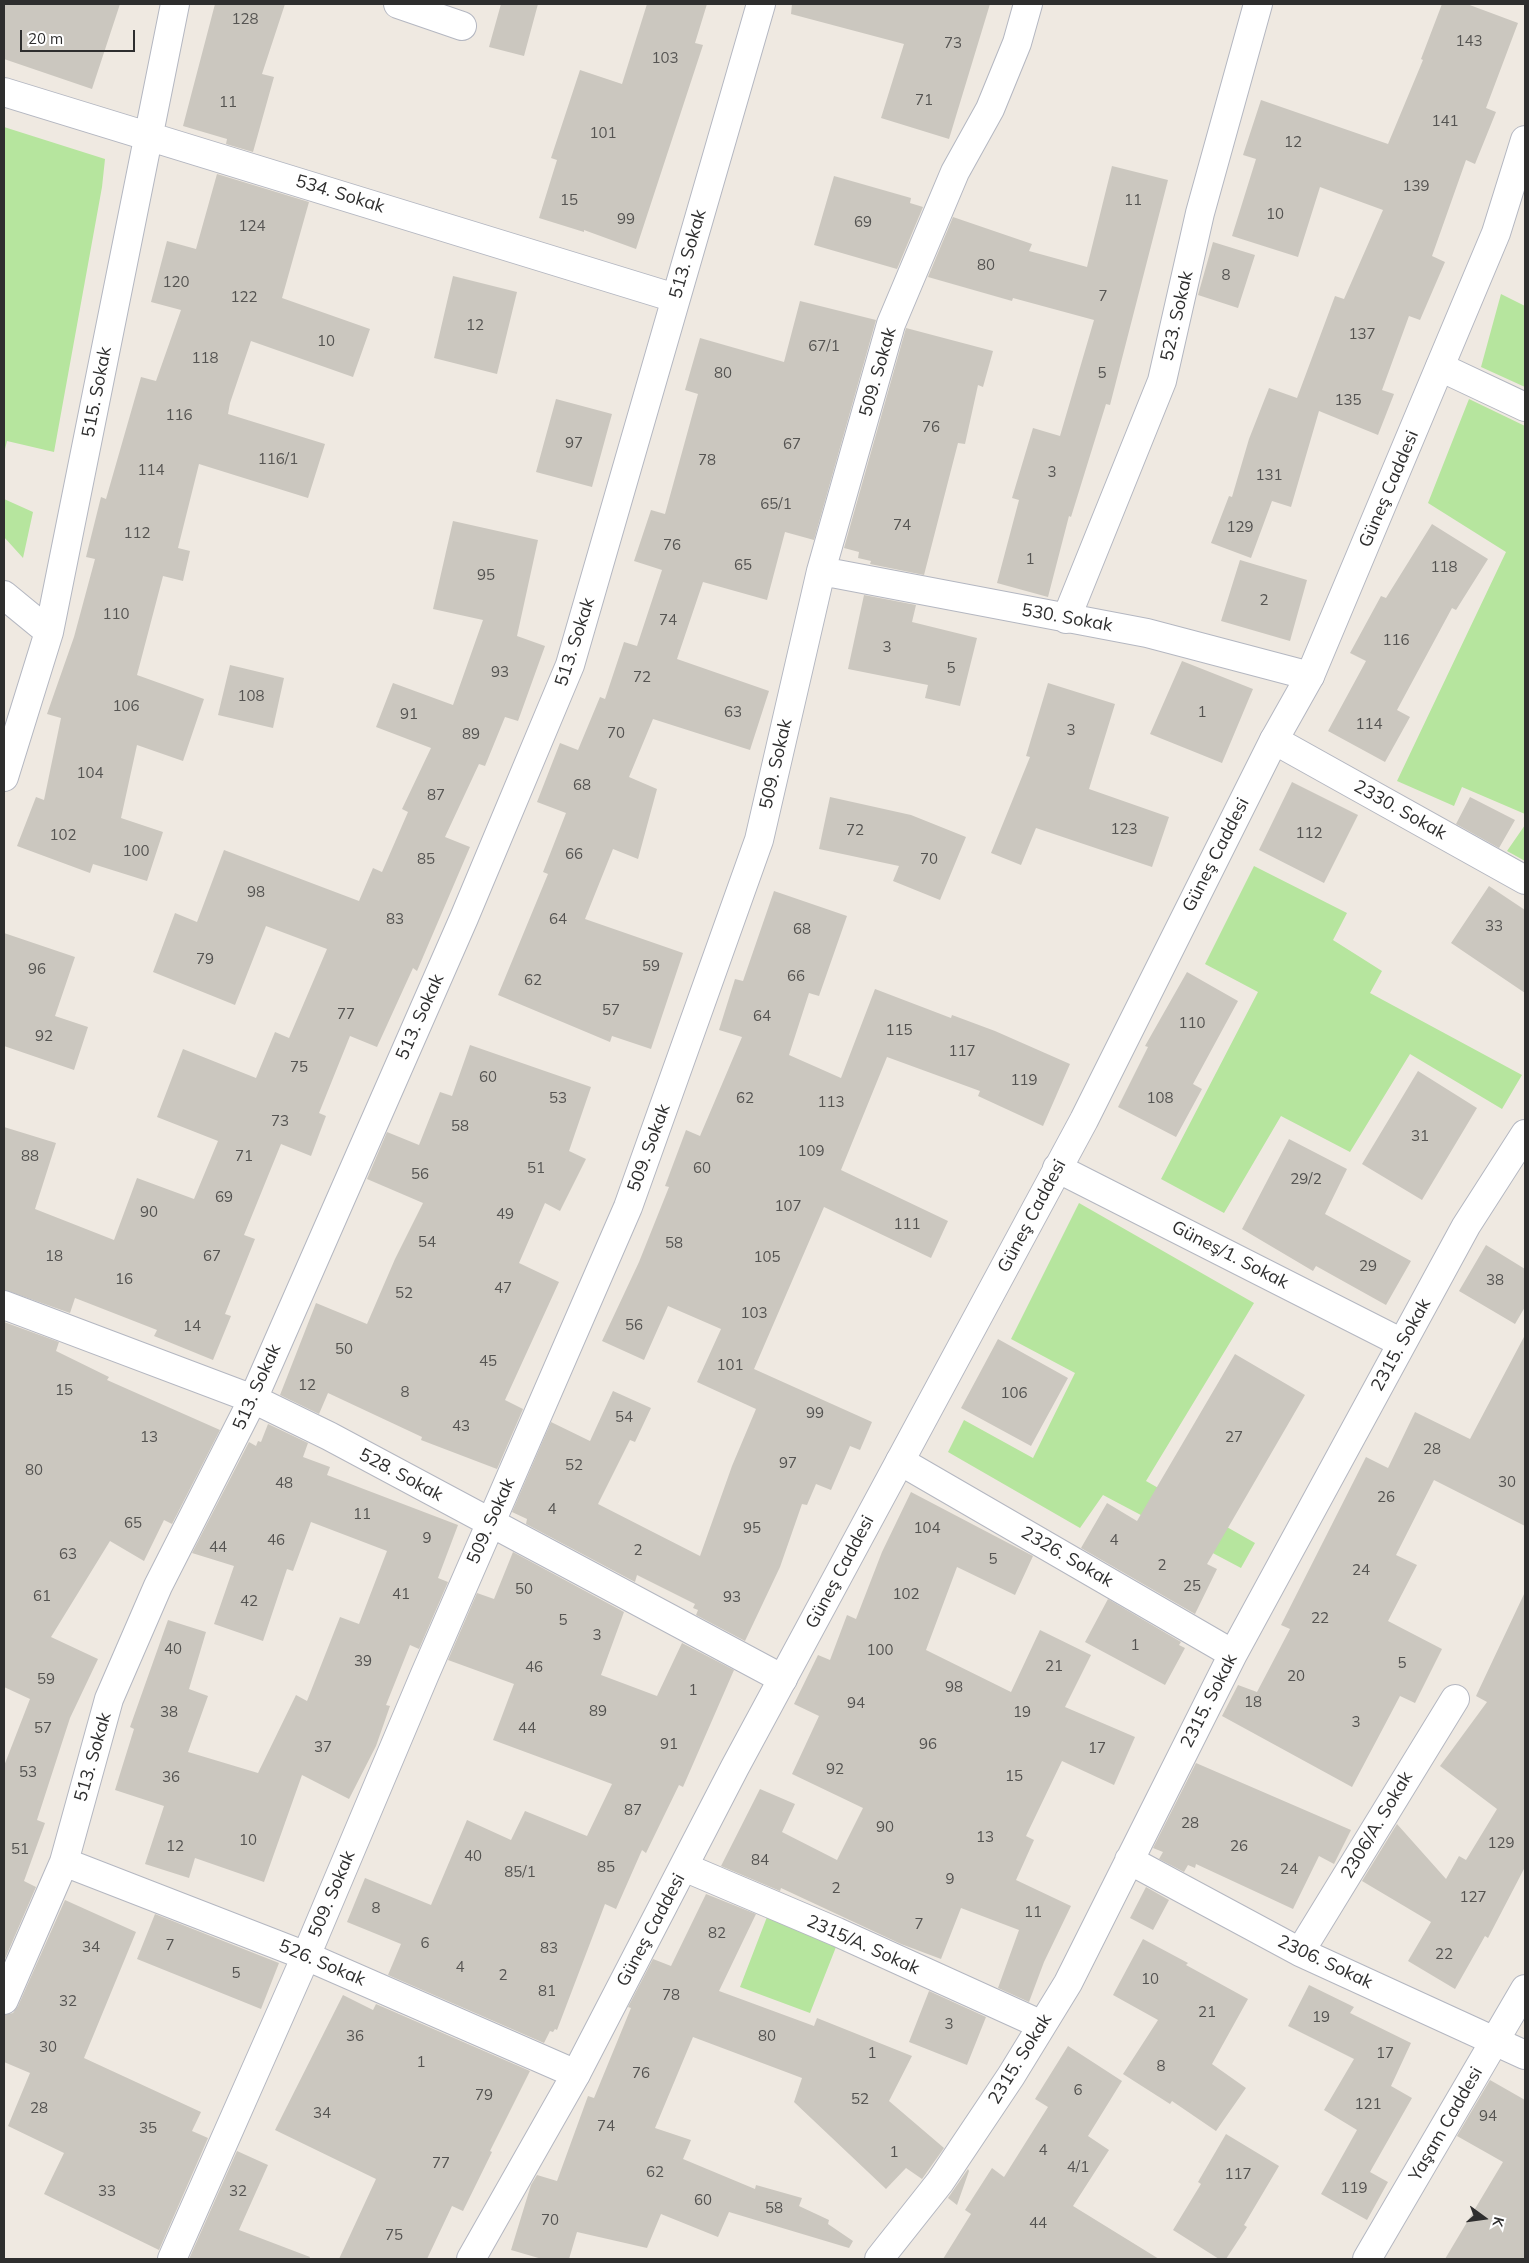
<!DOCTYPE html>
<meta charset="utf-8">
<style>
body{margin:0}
#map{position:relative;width:1529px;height:2263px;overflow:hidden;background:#efe9e1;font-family:Mulish,sans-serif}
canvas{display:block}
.frame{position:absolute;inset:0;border:5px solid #2e2e2e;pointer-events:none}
.north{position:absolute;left:1459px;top:2193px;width:50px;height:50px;-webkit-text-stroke:4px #fff;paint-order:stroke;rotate:104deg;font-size:14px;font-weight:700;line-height:20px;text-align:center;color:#2e2e2e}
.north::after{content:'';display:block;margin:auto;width:18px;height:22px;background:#2e2e2e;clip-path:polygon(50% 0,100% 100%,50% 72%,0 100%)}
.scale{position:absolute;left:20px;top:30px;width:115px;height:22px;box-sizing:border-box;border:2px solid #2e2e2e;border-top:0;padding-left:6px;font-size:15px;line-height:18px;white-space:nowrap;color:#2e2e2e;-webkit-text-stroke:4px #fff;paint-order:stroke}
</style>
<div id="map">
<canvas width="1529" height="2263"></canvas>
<div class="frame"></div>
<div class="north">K</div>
<div class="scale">20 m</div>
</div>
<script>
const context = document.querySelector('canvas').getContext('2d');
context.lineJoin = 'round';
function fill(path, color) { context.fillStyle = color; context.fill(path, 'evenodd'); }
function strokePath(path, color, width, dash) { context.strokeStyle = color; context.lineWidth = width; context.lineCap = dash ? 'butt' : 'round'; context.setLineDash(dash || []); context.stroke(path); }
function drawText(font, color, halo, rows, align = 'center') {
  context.font = font + ' Mulish,sans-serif'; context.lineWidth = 4.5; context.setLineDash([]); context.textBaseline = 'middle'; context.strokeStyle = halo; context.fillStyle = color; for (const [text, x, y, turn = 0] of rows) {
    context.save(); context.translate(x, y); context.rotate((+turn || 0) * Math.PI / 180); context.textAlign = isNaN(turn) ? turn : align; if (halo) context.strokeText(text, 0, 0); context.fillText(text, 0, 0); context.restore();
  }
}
fill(new Path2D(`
 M4 127 105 159 102 187 54 452 7 441 4 453Z
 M1501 294 1525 306V387L1481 367Z
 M1469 399 1525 426V814L1462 787 1454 806 1397 781 1506 552 1428 503Z
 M4 499 33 512 23 558 4 537Z
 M1525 825V861L1507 851Z
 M1254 866 1347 913 1333 940 1382 971 1370 993 1522 1075 1502 1109 1410 1054 1350 1152 1281 1116 1224 1213 1161 1179 1258 992 1205 964Z
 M1079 1203 1254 1303 1146 1481 1255 1543 1241 1568 1103 1495 1080 1528 948 1452 964 1420 1033 1458 1075 1373 1011 1339Z
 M767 1917 836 1947 810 2013 740 1987Z`), '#b6e59e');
fill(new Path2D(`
 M4 4H120L92 89 4 59Z
 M215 4H285L262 74 274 77 253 152 226 144 227 139 183 126Z
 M501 4H538L524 56 489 47Z
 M647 4H707L695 43 703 45 636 249 584 230V232L539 218 557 160 551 158 580 70 622 84Z
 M792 4H990L949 139 881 118 904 44 791 14Z
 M1442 4H1467L1518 23 1486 108 1496 112 1475 164 1466 160 1432 256 1445 262 1420 320 1409 316 1382 390 1394 394 1378 435 1319 411 1291 507 1272 501 1251 558 1211 543 1229 496 1232 497 1249 439 1269 388 1297 398 1335 296 1344 299 1383 210 1320 187 1298 257 1232 236 1256 159 1243 155 1261 100 1388 144 1423 60 1421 59Z
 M1112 166 1168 180 1110 405 1106 404 1071 517 1069 516 1048 597 997 583 1019 500 1012 498 1033 428 1060 436 1094 320 1013 298 1012 301 928 277 953 217 1032 244 1029 251 1087 267Z
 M217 174 309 202 282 298 370 329 353 377 251 341 230 403 228 414 325 444 308 498 199 464 178 548 190 551 183 581 163 576 137 675 204 699 183 761 137 745 121 818 163 832 147 881 93 864 90 873 17 846 36 797 44 800 61 718 47 714 74 637 95 559 86 557 101 497 106 499 141 377 156 381 181 310 151 302 167 241 196 249Z
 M834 176 911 198 910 203 923 207 897 269 814 245Z
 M1213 242 1255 255 1238 308 1198 295Z
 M453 276 517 292 497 374 434 358Z
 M800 301 876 320 814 540 785 532 767 600 703 582 677 659 769 691 750 750 653 719 629 777 657 789 638 859 613 849 585 919 683 953 651 1049 612 1036 610 1042 498 995 548 874 543 872 566 813 537 802 560 743 578 750 600 697 605 699 624 642 637 646 662 570 634 561 651 510 665 514 698 394 685 390 700 338 784 362Z
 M906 328 993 351 983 387 978 385 965 444 958 443 924 575 870 564 871 561 858 558 859 552 844 548Z
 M556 399 612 414 592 487 536 472Z
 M453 521 538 540 517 636 545 646 518 721 505 717 485 766 479 764 445 837 470 847 417 971 413 968 377 1047 350 1036 319 1113 326 1116 311 1156 281 1144 244 1235 255 1239 225 1314 231 1316 213 1360 154 1336 157 1330 75 1298 70 1313 5 1290 4 1127 56 1143 35 1209 114 1240 137 1178 194 1199 218 1141 157 1117 183 1049 256 1078 275 1032 289 1038 327 949 266 926 235 1005 153 972 175 913 197 922 224 850 359 901 373 868 382 872 408 812 402 809 431 748 376 727 393 683 453 705 483 620 433 609Z
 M1432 524 1488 559 1456 610 1452 608 1397 710 1410 717 1385 762 1328 731 1366 661 1350 653 1381 596 1386 598Z
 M1240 560 1307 580 1290 641 1221 621Z
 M864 595 916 605 912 622 977 638 960 706 925 698 928 685 848 669Z
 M1182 661 1253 689 1222 763 1150 734Z
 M230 665 284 678 273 728 218 715Z
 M1048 683 1115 704 1089 789 1169 817 1152 867 1036 828 1021 865 991 853 1030 757 1026 756Z
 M1292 782 1358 815 1324 883 1259 850Z
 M830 797 911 815 966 837 940 900 893 881 899 866 819 849Z
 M1470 797 1515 820 1499 848 1456 824Z
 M1489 886 1525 910V993L1451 943Z
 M774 891 847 916 819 996 809 993 789 1055 841 1078 875 989 951 1018 952 1015 995 1031 1070 1064 1043 1126 978 1096 980 1091 887 1057 841 1170 948 1221 931 1258 824 1207 754 1369 872 1422 860 1450 850 1446 831 1490 816 1484 807 1505 802 1504 780 1567 745 1641 696 1615 698 1610 693 1608 695 1604 637 1575 635 1582 526 1524 527 1519 512 1512 551 1422 590 1441 613 1391 651 1408 635 1442 630 1440 598 1504 700 1556 732 1466 756 1409 697 1382 721 1329 668 1306 644 1360 602 1341 639 1262 669 1187 665 1186 686 1130 700 1136 742 1037 719 1030 735 979 743 981Z
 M4 933 75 957 55 1016 88 1027 74 1070 4 1046Z
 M1187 972 1238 1001 1193 1084 1202 1089 1176 1137 1118 1107 1148 1047 1145 1046Z
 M470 1045 591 1087 569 1151 586 1159 560 1211 545 1203 519 1263 559 1282 505 1400 523 1409 497 1469 421 1440 422 1437 328 1393 319 1414 280 1395 316 1303 367 1324 395 1259 423 1203 367 1179 387 1132 419 1145 440 1092 452 1096Z
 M1418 1071 1477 1108 1422 1200 1362 1164Z
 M1289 1139 1347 1169 1325 1214 1411 1261 1386 1305 1316 1266 1313 1271 1242 1229Z
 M1486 1245 1525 1269V1307L1515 1324 1459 1291Z
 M4 1322 59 1342 56 1351 109 1377 107 1380 220 1430 172 1524 164 1520 144 1561 110 1541 51 1637 98 1659 70 1718 37 1820 45 1823 24 1881 36 1887 4 1961V1766L30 1699 4 1687Z
 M1525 1335V1526L1434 1480 1396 1555 1417 1565 1388 1621 1442 1649 1415 1703 1400 1696 1352 1787 1222 1716 1238 1685 1257 1692 1290 1629 1281 1625 1366 1457 1388 1468 1415 1412 1470 1439Z
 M998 1339 1068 1378 1031 1446 961 1408Z
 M1235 1354 1305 1395 1207 1564 1217 1569 1195 1614 1081 1548 1107 1503 1137 1521Z
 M268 1424 308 1443 303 1457 330 1467 327 1475 458 1525 438 1578 448 1582 419 1649 410 1645 386 1705 390 1706 376 1746 349 1799 302 1775 264 1882 195 1858 189 1878 145 1864 164 1806 115 1790 134 1729 130 1727 168 1620 206 1632 189 1689 208 1696 188 1752 258 1773 296 1695 307 1701 340 1617 359 1624 387 1551 311 1522 293 1571 287 1569 263 1641 214 1624 234 1566 192 1553 249 1442 256 1446 258 1441 261 1442Z
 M911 1492 1033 1556 1015 1595 957 1567 926 1650 1011 1692 1040 1630 1091 1655 1065 1707 1135 1737 1114 1785 1062 1761 1026 1836 1034 1840 1016 1880 1071 1906 1044 1962 1029 2002 998 1988 1019 1930 961 1908 941 1959 901 1944 781 1888 780 1891 721 1866 760 1789 795 1804 782 1832 837 1860 863 1808 792 1774 819 1716 794 1704 818 1655 830 1660 847 1615 856 1619 882 1552Z
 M513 1552 624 1612 601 1675 657 1696 682 1643 734 1670 683 1787 679 1785 646 1853 642 1850 616 1909 605 1904 557 2030 555 2029 553 2032 550 2031 544 2043 388 1975 401 1944 347 1922 365 1878 431 1905 467 1820 511 1840 525 1811 587 1836 612 1784 493 1740 514 1684 448 1660 477 1593 494 1599Z
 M1525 1592V1867L1488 1938 1485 1936 1455 1989 1408 1961 1431 1922 1362 1881 1397 1824 1446 1879 1459 1856 1466 1860 1497 1809 1440 1766 1487 1702 1476 1696Z
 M1108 1599 1181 1642 1179 1645 1185 1648 1165 1685 1085 1642Z
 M1196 1763 1351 1830 1334 1864 1319 1856 1293 1909 1196 1864 1195 1868 1188 1865 1184 1872 1159 1859 1163 1852 1153 1848Z
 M1146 1887 1169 1900 1153 1930 1130 1918Z
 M706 1894 756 1914 719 1991 814 2026 817 2018 912 2056 889 2101 944 2148 922 2179 906 2168 886 2189 794 2102 802 2078 693 2037 655 2128 691 2140 683 2159 755 2189 756 2185 802 2198 799 2206 829 2220 828 2224 853 2241 849 2248 729 2212 718 2237 661 2214 647 2248 577 2232 569 2259H542L511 2250 531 2185 537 2175 557 2181 588 2096 594 2098 631 2008 628 2007 653 1959 671 1966Z
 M65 1900 136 1932 84 2058 201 2112 192 2131 208 2138 159 2250 44 2194 64 2153 8 2126 30 2073 4 2062V2015L13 2013 18 2006Z
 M155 1914 279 1963 261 2009 137 1959Z
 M1143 1939 1188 1963 1186 1965 1248 1999 1212 2064 1246 2088 1216 2131 1172 2101 1170 2104 1123 2074 1158 2020 1113 1995Z
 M1309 1985 1354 2007 1350 2013 1411 2043 1391 2086 1412 2098 1370 2172 1388 2182 1367 2220 1321 2194 1357 2130 1324 2110 1354 2059 1288 2026Z
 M929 1991 986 2017 967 2065 909 2042Z
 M343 1995 373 2010 376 2004 530 2071 490 2151 492 2152 463 2211 452 2206 427 2259H339L376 2179 275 2130Z
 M1068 2046 1122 2081 1088 2136 1109 2150 1073 2206 1159 2259H943L971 2214 965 2210 992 2168 1004 2177 1048 2107 1035 2099Z
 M1490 2080 1525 2100V2259H1445L1503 2162 1457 2136Z
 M1226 2134 1279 2166 1244 2225 1247 2227 1226 2259H1219L1173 2230 1201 2184 1198 2182Z
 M237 2151 268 2165 239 2230 310 2257 309 2259H189Z
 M968 2169 969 2171 957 2205 948 2198Z`), '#cbc7bf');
const minor = new Path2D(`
 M398 4 462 26
 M4 92 675 298
 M1440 367 1525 407
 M821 571 1147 633 1310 676
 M4 595 49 632
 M1066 619 1162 381 1200 213 1258 4
 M1274 740 1525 880
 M4 777 49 632 175 4
 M1057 1168 1402 1343
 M4 1305 253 1399 329 1436 783 1679
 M900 1461 1233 1654
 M1129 1860 1300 1952 1525 2055
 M64 1862 306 1956 576 2074
 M684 1867 837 1932 1042 2025
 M1300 1952 1455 1699
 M4 2000 64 1862 109 1699 158 1586 253 1399 464 918 570 665 761 4
 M172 2259 306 1956 425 1674 628 1207 759 840 821 571 891 324 955 172 990 109 1017 43 1028 4
 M879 2259 940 2182 1011 2076 1068 1983 1233 1654 1466 1226 1525 1134`);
const tertiary = new Path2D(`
 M471 2259 576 2074 735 1767 1084 1120 1274 740 1310 676 1496 233 1525 140
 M1367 2259 1525 1989`);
strokePath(minor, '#b4b7c1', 30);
strokePath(tertiary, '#b4b7c1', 30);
strokePath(minor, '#fff', 28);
strokePath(tertiary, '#fff', 28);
drawText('15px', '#555452', null, [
 ["128",245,19],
 ["143",1469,41],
 ["73",953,43],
 ["103",665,58],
 ["71",924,100],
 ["11",228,102],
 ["141",1445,121],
 ["101",603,133],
 ["12",1293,142],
 ["139",1416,186],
 ["15",569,200],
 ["11",1133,200],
 ["10",1275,214],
 ["99",626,219],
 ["69",863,222],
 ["124",252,226],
 ["80",986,265],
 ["8",1226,275],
 ["120",176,282],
 ["7",1103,296],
 ["122",244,297],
 ["12",475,325],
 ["137",1362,334],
 ["10",326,341],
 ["67/1",824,346],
 ["118",205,358],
 ["80",723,373],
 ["5",1102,373],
 ["135",1348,400],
 ["116",179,415],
 ["76",931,427],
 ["97",574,443],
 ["67",792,444],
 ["116/1",278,459],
 ["78",707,460],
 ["114",151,470],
 ["3",1052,472],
 ["131",1269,475],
 ["65/1",776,504],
 ["74",902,525],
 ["129",1240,527],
 ["112",137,533],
 ["76",672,545],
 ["1",1030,559],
 ["65",743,565],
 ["118",1444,567],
 ["95",486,575],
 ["2",1264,600],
 ["110",116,614],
 ["74",668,620],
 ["116",1396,640],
 ["3",887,647],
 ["5",951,668],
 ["93",500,672],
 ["72",642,677],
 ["108",251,696],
 ["106",126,706],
 ["63",733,712],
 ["1",1202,712],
 ["91",409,714],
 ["114",1369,724],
 ["3",1071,730],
 ["70",616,733],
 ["89",471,734],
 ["104",90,773],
 ["68",582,785],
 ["87",436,795],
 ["123",1124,829],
 ["72",855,830],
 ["112",1309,833],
 ["102",63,835],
 ["100",136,851],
 ["66",574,854],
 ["85",426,859],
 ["70",929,859],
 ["98",256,892],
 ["83",395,919],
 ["64",558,919],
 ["33",1494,926],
 ["68",802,929],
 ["79",205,959],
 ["59",651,966],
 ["96",37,969],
 ["66",796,976],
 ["62",533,980],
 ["57",611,1010],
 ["77",346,1014],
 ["64",762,1016],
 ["110",1192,1023],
 ["115",899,1030],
 ["92",44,1036],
 ["117",962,1051],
 ["75",299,1067],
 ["60",488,1077],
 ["119",1024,1080],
 ["53",558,1098],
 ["62",745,1098],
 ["108",1160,1098],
 ["113",831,1102],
 ["73",280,1121],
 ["58",460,1126],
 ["31",1420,1136],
 ["109",811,1151],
 ["88",30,1156],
 ["71",244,1156],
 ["51",536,1168],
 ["60",702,1168],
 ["56",420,1174],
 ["29/2",1306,1179],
 ["69",224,1197],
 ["107",788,1206],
 ["90",149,1212],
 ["49",505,1214],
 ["111",907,1224],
 ["54",427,1242],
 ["58",674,1243],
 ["18",54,1256],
 ["67",212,1256],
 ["105",767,1257],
 ["29",1368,1266],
 ["16",124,1279],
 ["38",1495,1280],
 ["47",503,1288],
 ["52",404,1293],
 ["103",754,1313],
 ["56",634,1325],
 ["14",192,1326],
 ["50",344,1349],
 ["45",488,1361],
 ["101",730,1365],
 ["12",307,1385],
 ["15",64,1390],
 ["8",405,1392],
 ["106",1014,1393],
 ["99",815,1413],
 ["54",624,1417],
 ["43",461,1426],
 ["13",149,1437],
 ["27",1234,1437],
 ["28",1432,1449],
 ["97",788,1463],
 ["52",574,1465],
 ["80",34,1470],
 ["30",1507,1482],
 ["48",284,1483],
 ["26",1386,1497],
 ["4",552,1509],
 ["11",362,1514],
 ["65",133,1523],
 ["95",752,1528],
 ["104",927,1528],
 ["9",427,1538],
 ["46",276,1540],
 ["4",1114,1540],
 ["44",218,1547],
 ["2",638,1550],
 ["63",68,1554],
 ["5",993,1559],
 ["2",1162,1565],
 ["24",1361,1570],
 ["25",1192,1586],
 ["50",524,1589],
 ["41",401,1594],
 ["102",906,1594],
 ["61",42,1596],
 ["93",732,1597],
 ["42",249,1601],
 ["22",1320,1618],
 ["5",563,1620],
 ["3",597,1635],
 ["1",1135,1645],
 ["40",173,1649],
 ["100",880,1650],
 ["39",363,1661],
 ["5",1402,1663],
 ["21",1054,1666],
 ["46",534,1667],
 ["20",1296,1676],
 ["59",46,1679],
 ["98",954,1687],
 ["1",693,1690],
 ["18",1253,1702],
 ["94",856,1703],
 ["89",598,1711],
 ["38",169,1712],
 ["19",1022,1712],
 ["3",1356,1722],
 ["57",43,1728],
 ["44",527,1728],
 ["91",669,1744],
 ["96",928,1744],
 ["37",323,1747],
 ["17",1097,1748],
 ["92",835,1769],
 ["53",28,1772],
 ["15",1014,1776],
 ["36",171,1777],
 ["87",633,1810],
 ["28",1190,1823],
 ["90",885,1827],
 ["13",985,1837],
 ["10",248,1840],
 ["129",1501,1843],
 ["12",175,1846],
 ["26",1239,1846],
 ["51",20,1849],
 ["40",473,1856],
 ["84",760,1860],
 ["85",606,1867],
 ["24",1289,1869],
 ["85/1",520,1872],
 ["9",950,1879],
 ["2",836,1888],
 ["127",1473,1897],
 ["8",376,1908],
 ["11",1033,1912],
 ["7",919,1924],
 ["82",717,1933],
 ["6",425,1943],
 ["7",170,1945],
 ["34",91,1947],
 ["83",549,1948],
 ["22",1444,1954],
 ["4",460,1967],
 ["5",236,1973],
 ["2",503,1975],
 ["10",1150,1979],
 ["81",547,1991],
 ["78",671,1995],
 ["32",68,2001],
 ["21",1207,2012],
 ["19",1321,2017],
 ["3",949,2024],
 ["36",355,2036],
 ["80",767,2036],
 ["30",48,2047],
 ["1",872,2053],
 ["17",1385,2053],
 ["1",421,2062],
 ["8",1161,2066],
 ["76",641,2073],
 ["6",1078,2090],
 ["79",484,2095],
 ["52",860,2099],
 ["121",1368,2104],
 ["28",39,2108],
 ["34",322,2113],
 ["94",1488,2116],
 ["74",606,2126],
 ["35",148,2128],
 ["4",1043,2150],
 ["1",894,2152],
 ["77",441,2163],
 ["4/1",1078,2167],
 ["62",655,2172],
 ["117",1238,2174],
 ["119",1354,2188],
 ["33",107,2191],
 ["32",238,2191],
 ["60",703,2200],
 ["58",774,2208],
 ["70",550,2220],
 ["44",1038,2223],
 ["75",394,2235]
]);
drawText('18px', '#2e2e2e', '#fff', [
 ["534. Sokak",340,194,17],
 ["513. Sokak",688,254,-74],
 ["523. Sokak",1177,316,-77],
 ["509. Sokak",878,372,-74],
 ["515. Sokak",97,392,-79],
 ["Güneş Caddesi",1389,489,-67],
 ["530. Sokak",1067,618,10],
 ["513. Sokak",575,642,-72],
 ["509. Sokak",776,764,-77],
 ["2330. Sokak",1400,810,29],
 ["Güneş Caddesi",1216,855,-63],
 ["513. Sokak",420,1017,-66],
 ["509. Sokak",649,1148,-70],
 ["Güneş Caddesi",1032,1216,-62],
 ["Güneş/1. Sokak",1230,1255,27],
 ["2315. Sokak",1401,1345,-61],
 ["513. Sokak",257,1387,-66],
 ["528. Sokak",401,1475,28],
 ["509. Sokak",491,1521,-66],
 ["2326. Sokak",1067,1557,30],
 ["Güneş Caddesi",840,1572,-62],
 ["2315. Sokak",1209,1701,-63],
 ["513. Sokak",93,1757,-74],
 ["2306/A. Sokak",1377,1825,-59],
 ["509. Sokak",332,1894,-67],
 ["Güneş Caddesi",651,1930,-62],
 ["2315/A. Sokak",863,1945,24],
 ["2306. Sokak",1325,1962,25],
 ["526. Sokak",322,1963,23],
 ["2315. Sokak",1020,2059,-58],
 ["Yaşam Caddesi",1446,2124,-60]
]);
</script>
